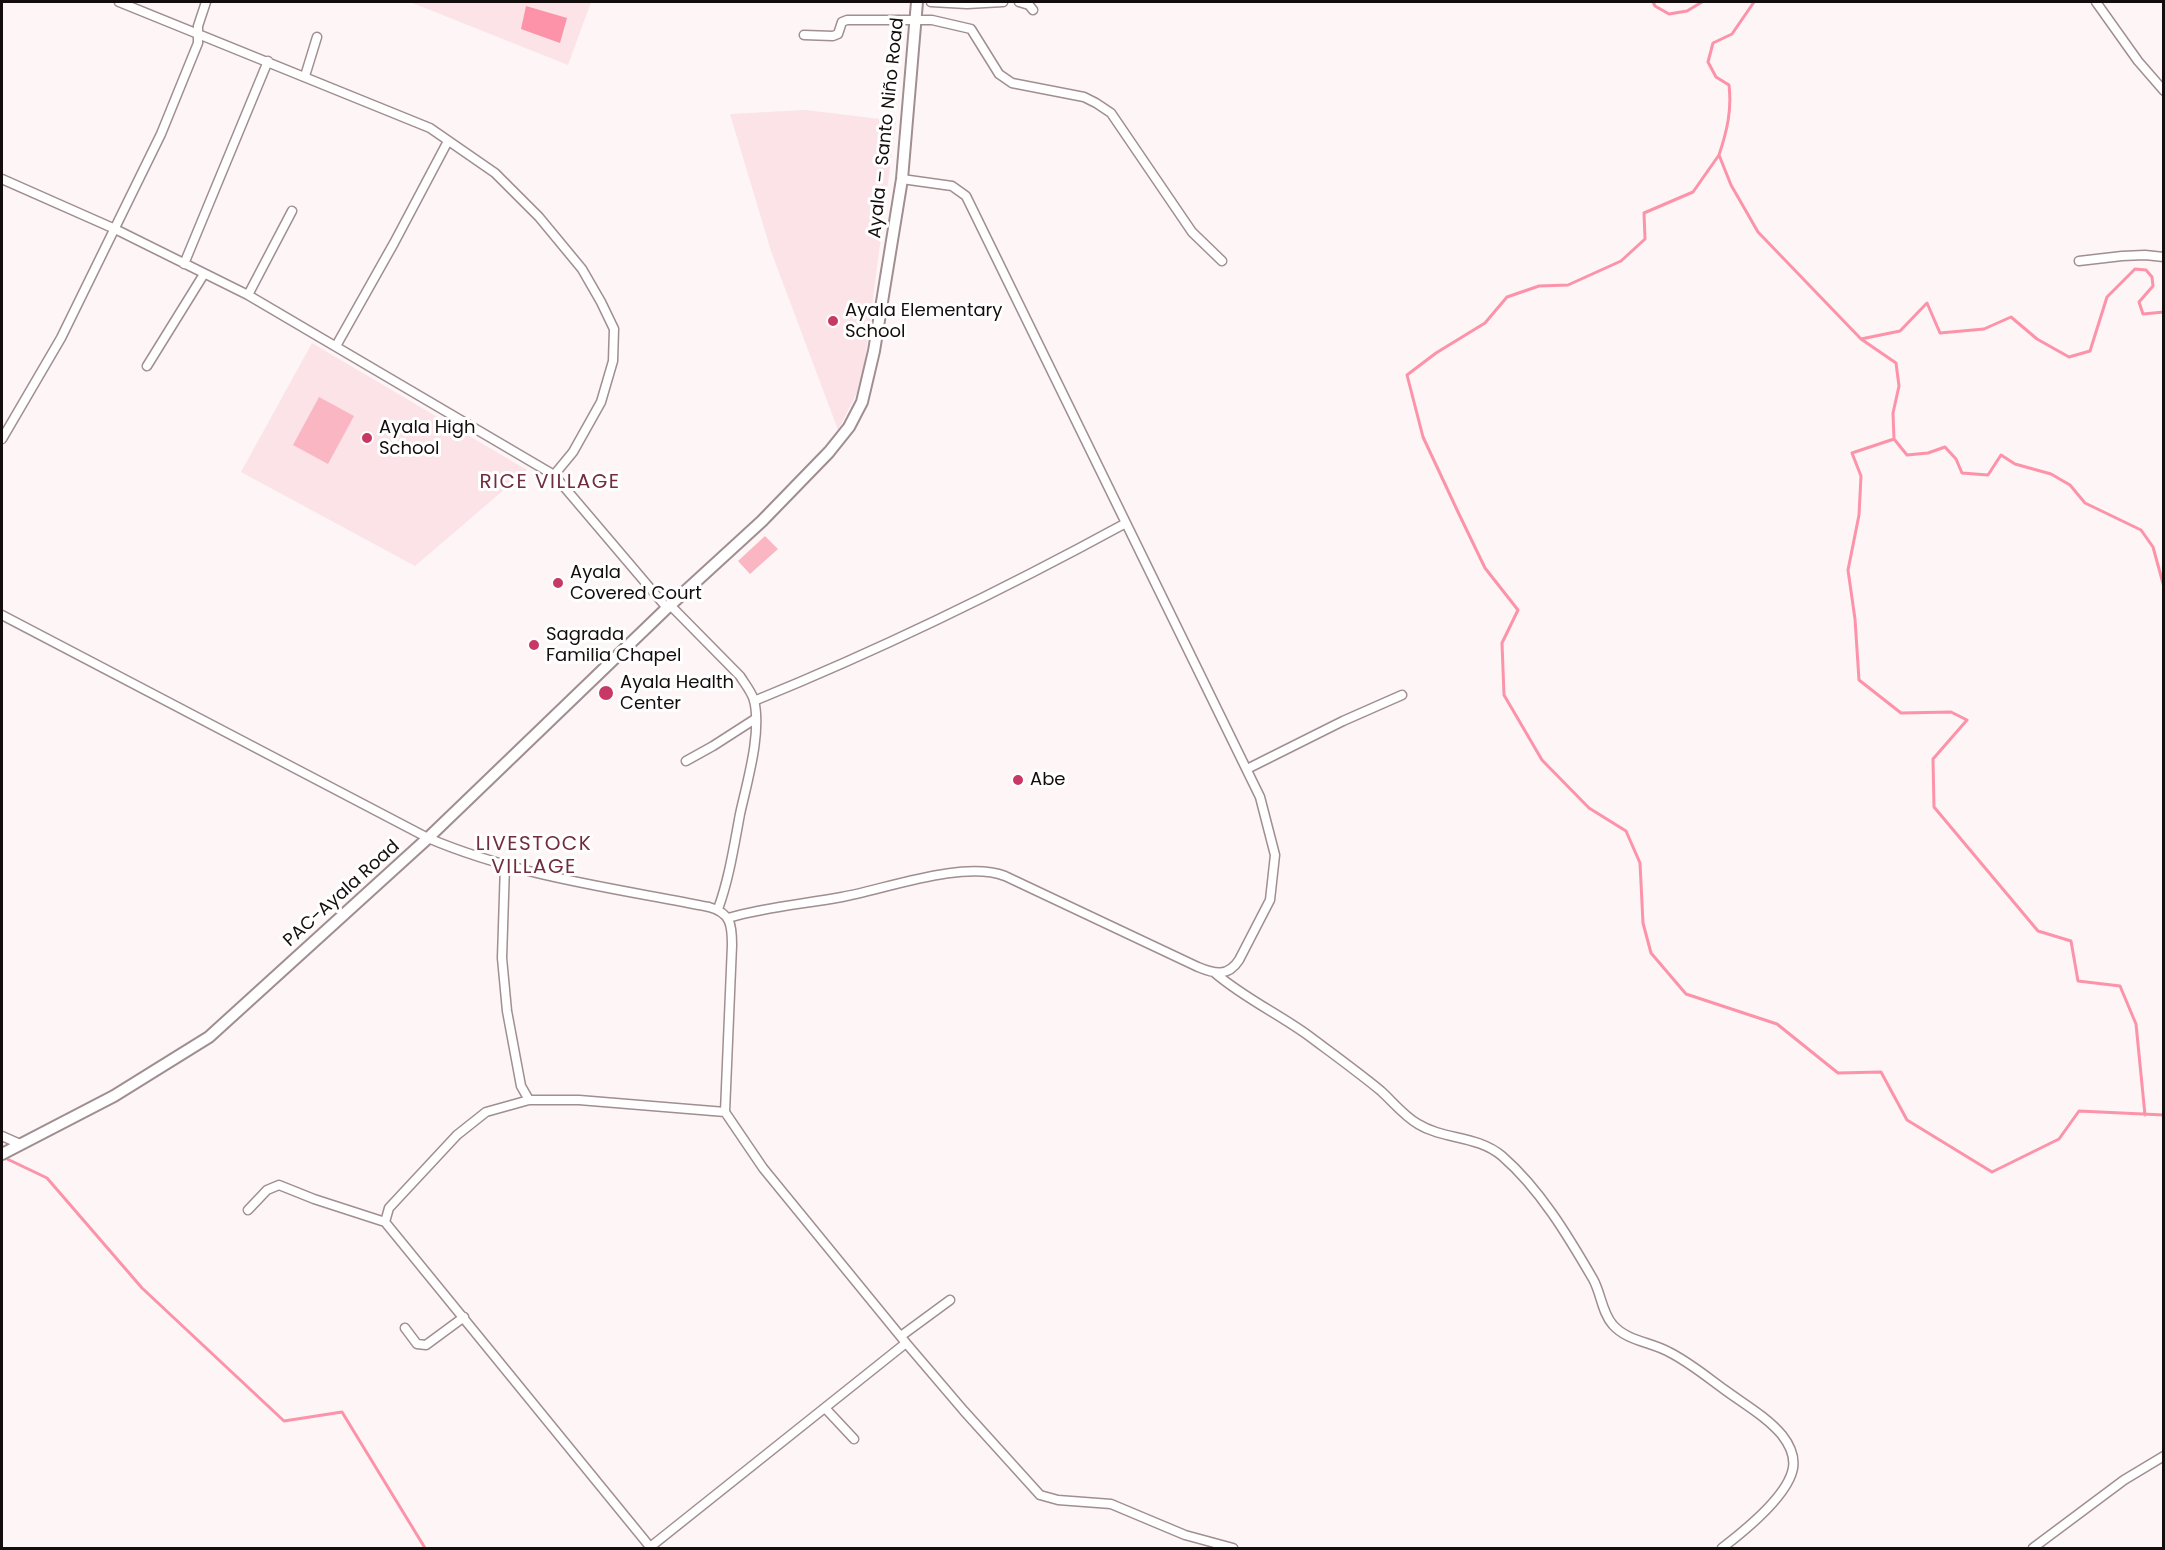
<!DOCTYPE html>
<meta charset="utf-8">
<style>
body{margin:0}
#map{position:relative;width:2165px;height:1550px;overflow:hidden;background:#fdf5f6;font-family:Poppins,sans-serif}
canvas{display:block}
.frame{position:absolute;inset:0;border:3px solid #140d0e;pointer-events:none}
</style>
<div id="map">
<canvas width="2165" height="1550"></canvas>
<div class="frame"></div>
</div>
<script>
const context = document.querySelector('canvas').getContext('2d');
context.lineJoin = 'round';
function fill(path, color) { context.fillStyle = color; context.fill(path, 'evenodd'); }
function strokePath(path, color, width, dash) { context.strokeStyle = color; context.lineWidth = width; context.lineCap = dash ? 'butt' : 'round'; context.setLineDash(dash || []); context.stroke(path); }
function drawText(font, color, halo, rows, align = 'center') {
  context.font = font + ' Poppins,sans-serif'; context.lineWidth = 6; context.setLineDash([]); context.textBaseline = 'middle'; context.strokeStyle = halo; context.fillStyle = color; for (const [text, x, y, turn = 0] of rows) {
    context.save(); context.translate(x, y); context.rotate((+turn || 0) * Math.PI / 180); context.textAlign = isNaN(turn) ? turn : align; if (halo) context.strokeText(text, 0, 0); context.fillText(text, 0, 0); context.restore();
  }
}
fill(new Path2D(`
 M410 2H591L568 65Z
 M806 110 896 121 862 383 838 430 771 251 730 114Z
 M312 343 527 470 415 566 241 472Z`), '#fbe3e7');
fill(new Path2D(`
 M319 397 354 416 328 464 293 445Z
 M765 536 778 549 750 574 738 561Z`), '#fab7c3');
fill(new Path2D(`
 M526 6 567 18 560 43 521 29Z`), '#fc93a9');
strokePath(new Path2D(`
 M1653 2 1655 6 1669 14 1687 11 1702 2
 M1754 2 1732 34 1713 43 1708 62 1716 77 1729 85C1732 110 1727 131 1719 155L1731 185 1758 232 1861 339 1896 363 1899 386 1893 413 1894 439 1907 455 1928 453 1945 447 1956 459 1962 473 1988 475 2001 455 2015 464 2051 474 2070 485 2085 503 2141 530 2153 547 2164 587
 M1719 155 1693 192 1644 213 1645 239 1621 261 1568 285 1539 286 1507 297 1485 323 1436 353 1407 375 1423 437 1458 512 1485 568 1518 610 1502 643 1504 695 1542 760 1589 808 1626 831 1640 863 1643 923 1651 953 1686 994 1777 1024 1838 1073 1881 1072 1907 1120 1992 1172 2059 1139 2079 1111 2164 1115
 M1861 339 1900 331 1927 303 1940 333 1984 329 2011 317 2037 339 2069 357 2090 351 2107 297 2135 269 2146 270 2152 277 2153 286 2139 302 2143 314 2164 312
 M1894 439 1852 453 1861 476 1859 515 1848 570 1855 619 1859 680 1901 713 1951 712 1967 720 1933 759 1934 807 2038 931 2071 941 2078 981 2120 986 2136 1024 2145 1115
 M3 1157 47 1178 142 1288 284 1421 342 1412 425 1548`), '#fc93a9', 3);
const minor = new Path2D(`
 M119 2 430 128 495 173 539 217 582 269 601 302 614 329 613 361 601 402 573 452 554 475
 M931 2 967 4 1003 2
 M1019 2 1029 5 1033 10
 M2096 2 2138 61 2164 91
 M804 35 833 36 838 34 842 22 847 20H932L971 29 999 74 1012 83 1084 97 1096 103 1111 113 1192 232 1222 261
 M305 76 317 37
 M2 179 115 229 248 295 554 475 667 608
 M2079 261 2122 256 2145 255 2164 257
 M184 264 268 61
 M248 295 292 211
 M336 346 394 243 448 141
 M147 366 204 274
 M2 439 61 338 161 134 198 43V26L206 2
 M670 605 740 676C745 684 751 691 754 700 762 733 747 782 740 814 734 846 729 879 718 909
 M2 615 428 838C517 876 614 888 709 907 731 913 732 925 732 945L725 1112 763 1168 906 1343 649 1548
 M754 701C882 649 1005 589 1126 523
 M686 761 713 746 755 719
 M1247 769 1343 721 1402 695
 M505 865 502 958 507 1011 521 1086 529 1100
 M728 918C765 907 804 904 842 897 886 889 963 860 1005 876L1198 967C1215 974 1228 977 1239 960L1270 900 1275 855 1260 797 966 196 952 186 902 179
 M1215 973C1244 998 1279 1014 1309 1036 1333 1054 1358 1072 1381 1091 1393 1102 1404 1116 1418 1124 1444 1140 1477 1135 1502 1156 1540 1189 1568 1236 1593 1279 1601 1293 1602 1313 1613 1325 1627 1341 1651 1342 1669 1352 1689 1362 1707 1377 1725 1390 1744 1404 1767 1417 1782 1435 1789 1444 1795 1456 1793 1468 1788 1496 1743 1532 1722 1548
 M2 1136 20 1144
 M248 1210 267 1190 279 1185 314 1199 385 1222
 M405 1328 417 1344 426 1345 464 1317
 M901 1336 950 1300
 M906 1343 964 1411 1040 1495 1058 1500 1111 1504 1185 1535 1233 1548
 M825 1408 854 1439
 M651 1548 385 1222 389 1208 457 1135 486 1112 529 1100H579L725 1112
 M2033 1548 2124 1480 2164 1456`);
const tertiary = new Path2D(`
 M2 1154 114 1096 209 1037 428 838 667 608 762 521 829 452 849 427 862 402 874 351 902 179 917 2`);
strokePath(minor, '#a18e91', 11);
strokePath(tertiary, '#a18e91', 14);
strokePath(minor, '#fff', 8);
strokePath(tertiary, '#fff', 10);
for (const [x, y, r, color] of [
 [833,321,6,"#c73964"],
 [367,438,6,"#c73964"],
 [558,583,6,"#c73964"],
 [534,645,6,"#c73964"],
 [606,693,8,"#c73964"],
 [1018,780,6,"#c73964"]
]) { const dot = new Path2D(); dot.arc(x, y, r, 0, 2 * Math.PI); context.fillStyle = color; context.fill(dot); strokePath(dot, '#fff', 2); }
drawText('18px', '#140d0e', '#fff', [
 ["Ayala – Santo Niño Road",887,128,-84],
 ["PAC-Ayala Road",342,894,-42]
]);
drawText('18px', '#140d0e', '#fff', [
 ["Ayala Elementary",845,311],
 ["School",845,332],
 ["Ayala High",379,428],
 ["School",379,449],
 ["Ayala",570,573],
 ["Covered Court",570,594],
 ["Sagrada",546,635],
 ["Familia Chapel",546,656],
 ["Ayala Health",620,683],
 ["Center",620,704],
 ["Abe",1030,780]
], 'left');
context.letterSpacing = '1.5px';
drawText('20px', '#712c3e', '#fff', [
 ["RICE VILLAGE",550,483],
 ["LIVESTOCK",534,845],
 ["VILLAGE",534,868]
]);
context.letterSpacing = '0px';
</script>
